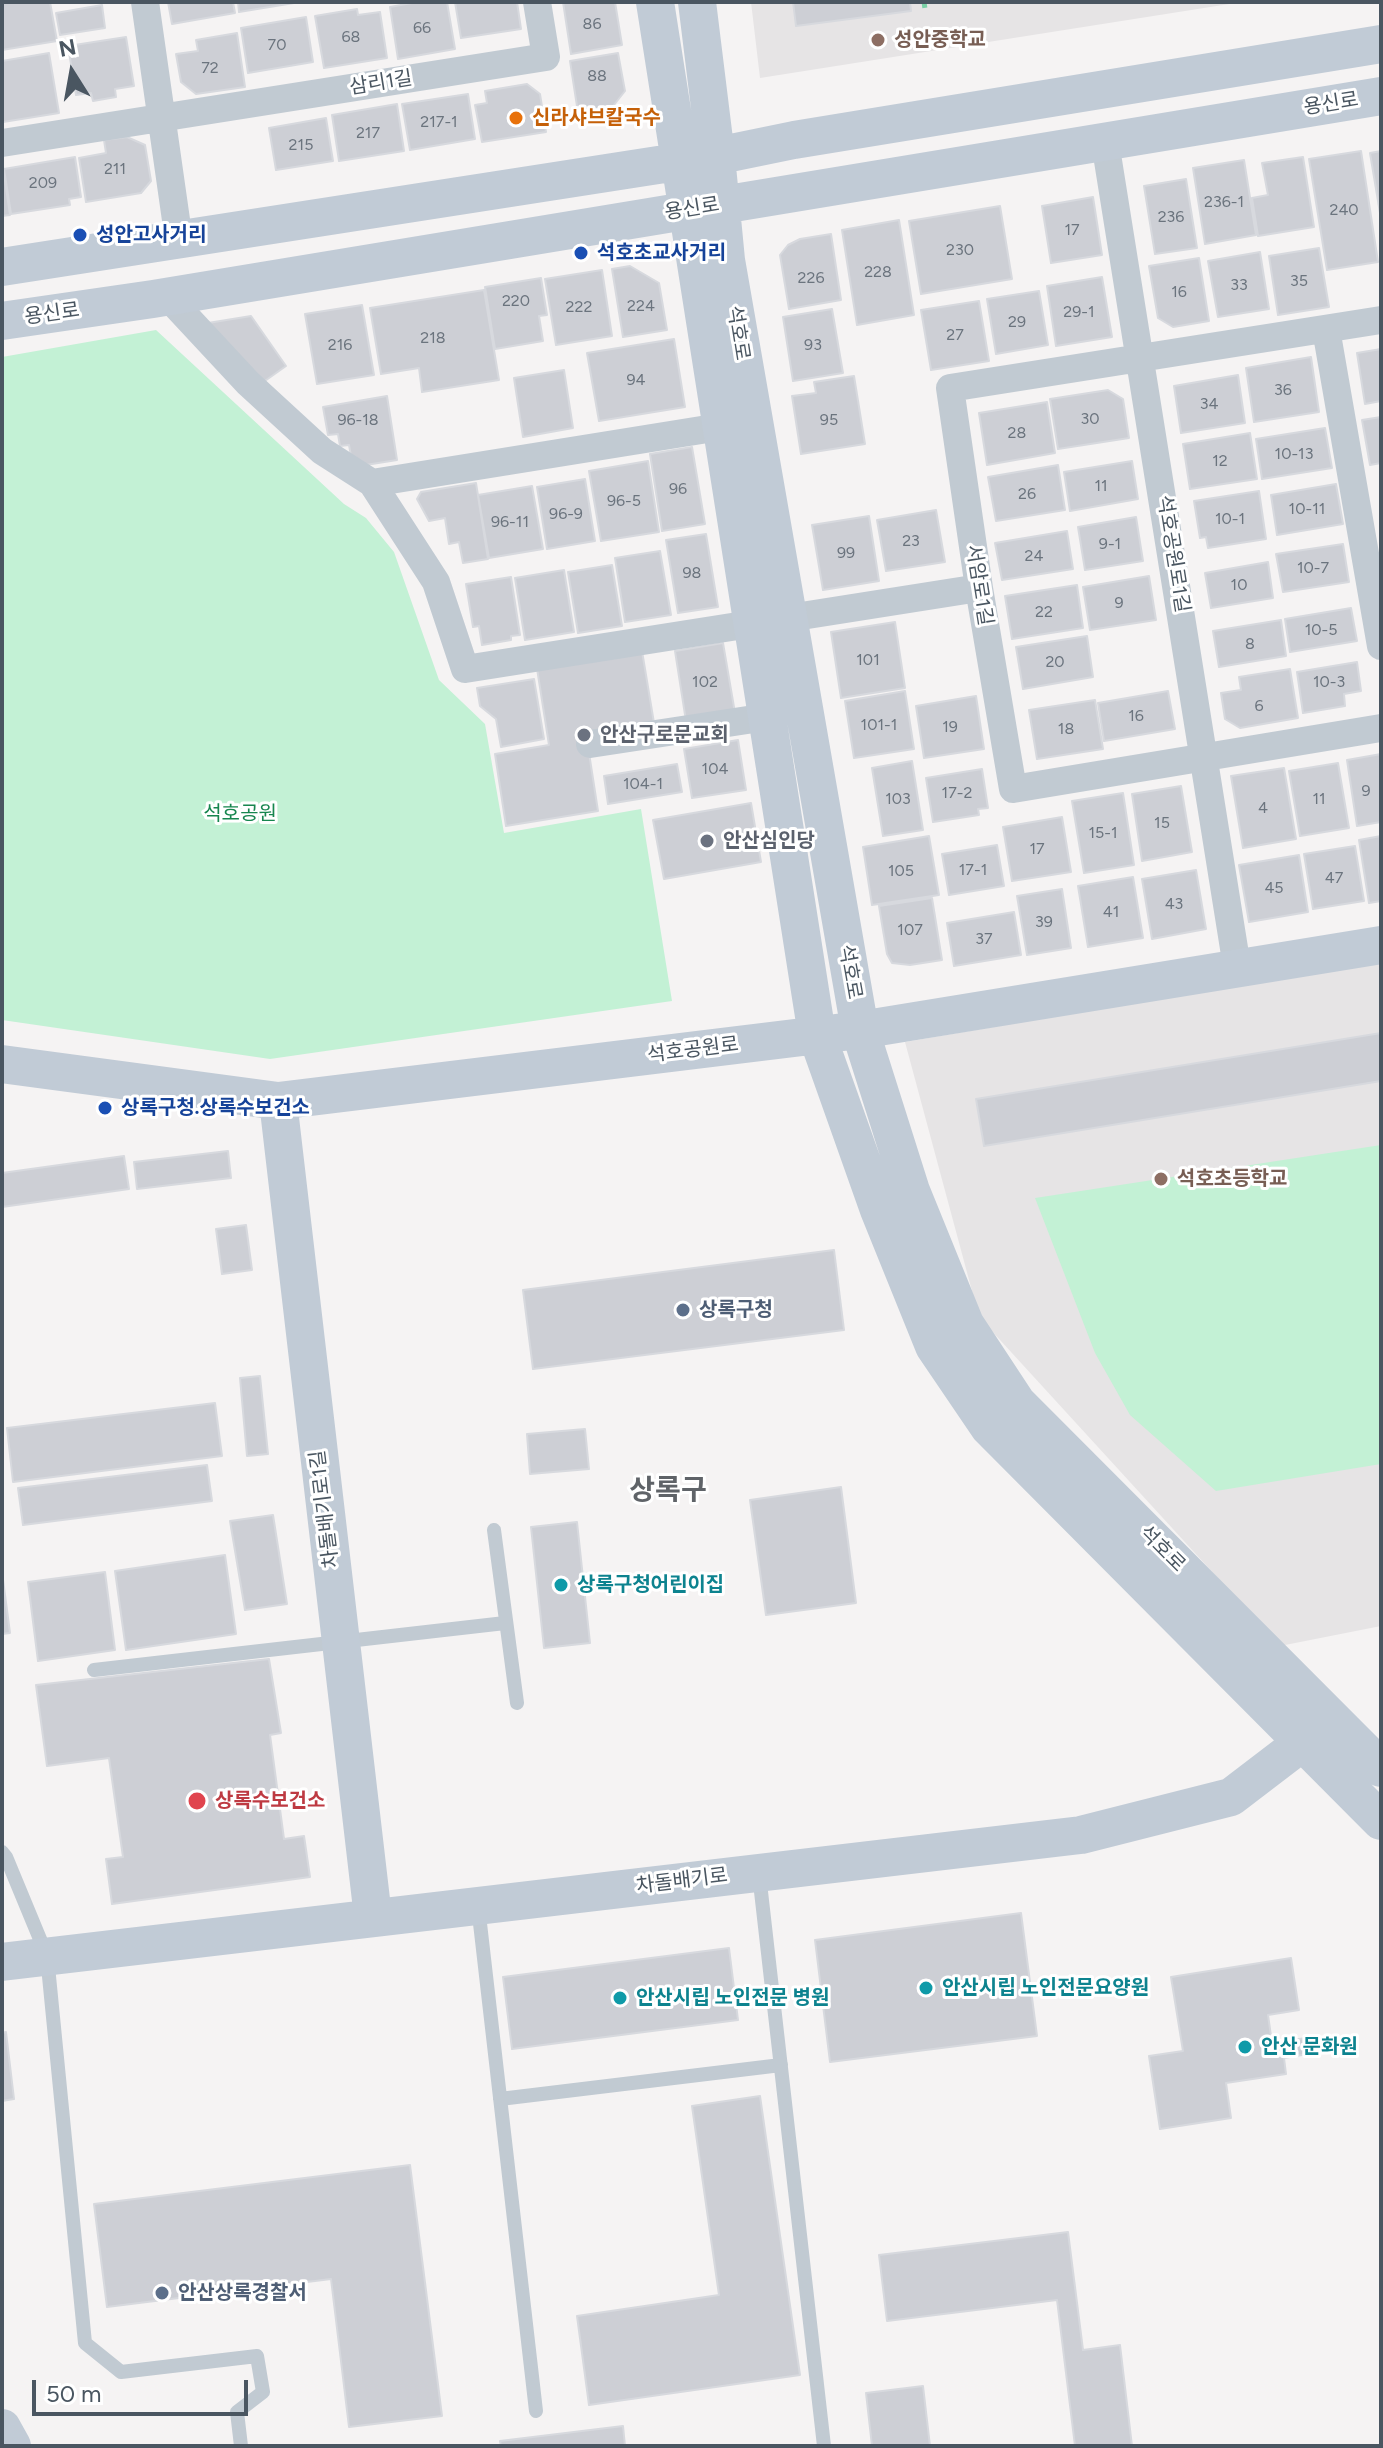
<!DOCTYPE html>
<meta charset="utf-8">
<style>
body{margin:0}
#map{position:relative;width:1383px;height:2448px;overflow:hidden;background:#f5f3f3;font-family:Figtree,sans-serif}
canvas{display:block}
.frame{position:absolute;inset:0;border:4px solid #4a5661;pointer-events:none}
.north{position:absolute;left:32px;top:32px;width:80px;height:80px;-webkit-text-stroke:6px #fff;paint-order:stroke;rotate:349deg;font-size:22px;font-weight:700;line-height:32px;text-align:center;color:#4a5661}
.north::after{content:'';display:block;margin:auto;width:28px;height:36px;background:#4a5661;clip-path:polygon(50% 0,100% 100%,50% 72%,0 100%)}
.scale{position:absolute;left:32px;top:2380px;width:216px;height:36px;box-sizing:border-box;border:4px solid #4a5661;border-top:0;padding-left:10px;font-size:24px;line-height:28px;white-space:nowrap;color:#4a5661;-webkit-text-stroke:6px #fff;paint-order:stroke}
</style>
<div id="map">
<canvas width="1383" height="2448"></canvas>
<div class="frame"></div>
<div class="north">N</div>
<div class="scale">50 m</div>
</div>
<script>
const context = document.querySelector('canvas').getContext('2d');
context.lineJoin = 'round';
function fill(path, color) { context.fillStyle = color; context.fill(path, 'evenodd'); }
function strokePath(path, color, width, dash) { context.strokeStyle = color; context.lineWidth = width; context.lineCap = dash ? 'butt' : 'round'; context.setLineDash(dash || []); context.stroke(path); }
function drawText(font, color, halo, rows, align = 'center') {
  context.font = font + ' Figtree,"Noto Sans KR",sans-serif'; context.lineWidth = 6; context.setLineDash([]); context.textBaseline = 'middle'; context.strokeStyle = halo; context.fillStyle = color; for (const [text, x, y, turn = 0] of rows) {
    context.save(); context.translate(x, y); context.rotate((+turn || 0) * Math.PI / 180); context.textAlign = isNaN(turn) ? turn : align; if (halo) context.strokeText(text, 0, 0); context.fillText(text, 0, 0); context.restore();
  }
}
fill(new Path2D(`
 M751 2H1242L760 78Z
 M1381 961V1626L1280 1646 979 1317 905 1042Z`), '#e6e4e5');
fill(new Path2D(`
 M156 330 344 504 366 518 394 552 439 680 485 724 504 833 641 809 672 1001 270 1059 2 1020V357Z
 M1381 1145V1464L1216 1491 1130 1415 1095 1353 1035 1198Z`), '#c3f1d5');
const building = new Path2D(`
 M9 2H50L57 41 2 50V3Z
 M168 2H233L235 13 172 24Z
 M238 2H293L294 3 239 12Z
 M417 2H447L455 49 398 59 390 7Z
 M455 2H517L521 29 461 38Z
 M563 2H615L622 45 571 54Z
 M793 2H910L911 11 796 26Z
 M102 5 105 28 60 35 56 13Z
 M357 9 358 15 380 12 387 58 324 68 315 16Z
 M306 17 313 62 248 73 241 28Z
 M237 33 245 87 196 94 181 82 176 54 198 51 196 40Z
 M126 37 134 86 115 89 116 97 93 101 91 93 76 95 68 46Z
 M49 53 59 113 3 122 2 61Z
 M618 53 625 91 606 115 579 119 570 61Z
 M527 84 540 94 546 132 482 142 475 105 487 103 485 91Z
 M468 94 475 139 410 150 402 104Z
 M397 104 404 151 339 161 332 115Z
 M326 118 333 161 276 170 269 128Z
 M127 137 145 145 151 181 141 193 86 202 79 158 106 153 104 140Z
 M1361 151 1378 262 1327 270 1309 159Z
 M1381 151V219L1370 153Z
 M75 157 81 197 69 199 70 205 11 214 4 169Z
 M1303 157 1314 227 1258 236 1252 198 1268 195 1262 163Z
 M1244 160 1256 235 1205 244 1193 168Z
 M3 167 10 215 2 216V168Z
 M1186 179 1197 248 1155 254 1144 186Z
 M1093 197 1102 255 1051 263 1042 206Z
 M1000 206 1012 279 921 294 909 221Z
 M899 220 914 315 857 325 842 230Z
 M831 234 841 300 789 309 780 255 788 245 800 239Z
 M1319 248 1329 307 1278 315 1269 256Z
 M1260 252 1269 309 1218 317 1208 261Z
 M1199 258 1209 321 1173 327 1158 318 1149 266Z
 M630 266 659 283 667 330 623 337 612 269Z
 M602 270 612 336 556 345 545 279Z
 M1102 277 1112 337 1056 346 1047 286Z
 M541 278 547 315 539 316 543 341 495 349 485 287Z
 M484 290 499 380 422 392 419 368 381 374 370 308Z
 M1039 291 1048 345 996 354 987 299Z
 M979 301 989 361 931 370 921 310Z
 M362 305 374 375 317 384 305 314Z
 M832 309 843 373 793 381 783 317Z
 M251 316 286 366 262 383 208 323Z
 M674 339 685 407 599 421 587 353Z
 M1381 349V401L1365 404 1357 353Z
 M1311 357 1319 412 1254 422 1246 368Z
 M564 370 573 428 523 437 514 378Z
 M1238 375 1245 423 1181 433 1174 386Z
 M854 376 865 444 801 454 792 396 816 393 814 382Z
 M1108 390 1123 399 1129 438 1058 449 1050 399Z
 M387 396 397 460 353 467 349 445 340 446 338 434 328 435 323 407Z
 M1047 402 1055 453 987 465 979 413Z
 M1381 417V463L1370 465 1362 420Z
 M1325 428 1332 468 1262 479 1256 439Z
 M1250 433 1257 479 1190 489 1183 444Z
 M692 447 705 524 662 531 650 454Z
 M648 461 659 532 601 541 589 471Z
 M1132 461 1138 499 1070 511 1064 472Z
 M1058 465 1065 510 996 521 988 477Z
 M585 479 595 541 547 549 537 487Z
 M476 483 488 559 463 563 459 542 449 544 445 518 429 521 417 499 421 492Z
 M1336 484 1343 524 1277 535 1271 495Z
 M532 486 543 549 489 558 478 495Z
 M1259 491 1266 539 1208 548 1206 537 1200 538 1194 501Z
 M936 510 945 562 886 571 877 520Z
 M869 516 879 581 823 590 812 525Z
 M1136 517 1143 561 1085 570 1078 527Z
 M1067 531 1073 569 1002 580 995 543Z
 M706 534 718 607 678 613 666 540Z
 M1343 544 1349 582 1283 592 1276 554Z
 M660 551 671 615 625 622 615 558Z
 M1268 562 1273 598 1211 608 1205 573Z
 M612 565 622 626 578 633 568 572Z
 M564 570 574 632 525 640 515 578Z
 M1149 576 1156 620 1090 630 1083 587Z
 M511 577 520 635 511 636V640L482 645 479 626 473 627 466 584Z
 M1077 585 1083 628 1012 639 1005 596Z
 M1351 608 1357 641 1290 652 1285 619Z
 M1281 620 1286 656 1219 667 1213 631Z
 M895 622 905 688 841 698 831 632Z
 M1087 636 1093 677 1023 689 1016 647Z
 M723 643 735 713 686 721 675 651Z
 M641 645 655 729 587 740 598 811 506 826 495 754 549 745 536 662Z
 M1357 662 1361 691 1344 694 1345 706 1303 713 1297 672Z
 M1290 669 1298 718 1240 728 1225 719 1221 693 1241 690 1239 677Z
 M534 679 544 739 501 747 496 719 480 706 477 688Z
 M905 691 914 749 854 758 845 701Z
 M1168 691 1175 729 1104 741 1098 703Z
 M976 696 984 749 924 758 916 706Z
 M1095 700 1103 749 1037 759 1029 710Z
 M738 740 746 790 692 798 684 749Z
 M1381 754V822L1357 826 1347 760Z
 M912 761 923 830 883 836 872 768Z
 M1338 763 1349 828 1300 836 1289 771Z
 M677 764 682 792 608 804 604 776Z
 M1284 768 1296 839 1243 848 1231 776Z
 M982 769 988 808 978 809 979 815 933 822 926 778Z
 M1181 786 1192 852 1142 861 1132 794Z
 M1123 793 1134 865 1084 873 1072 801Z
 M751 803 761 862 664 879 653 820Z
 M1062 817 1071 872 1012 881 1003 827Z
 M929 836 939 895 872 905 863 847Z
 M1381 836V901L1369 903 1359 840Z
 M997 845 1004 886 949 895 942 854Z
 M1355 846 1364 901 1313 909 1304 854Z
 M1299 855 1308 912 1249 922 1239 865Z
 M1196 870 1206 929 1152 939 1142 879Z
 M1133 877 1143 938 1088 947 1078 886Z
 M1062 889 1071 948 1027 955 1017 896Z
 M932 898 942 960 910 965 892 963 887 954 879 906Z
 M1014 912 1021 955 954 966 947 923Z
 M1381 1033V1081L984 1146 976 1099Z
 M228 1151 231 1178 137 1189 134 1162Z
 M124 1156 129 1189 2 1207V1173Z
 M246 1225 252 1270 222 1274 216 1229Z
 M834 1250 844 1330 533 1369 523 1290Z
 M260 1376 268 1454 247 1456 240 1378Z
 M215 1403 222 1456 13 1482 7 1428Z
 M585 1429 589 1469 530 1474 527 1434Z
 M207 1465 212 1501 23 1525 18 1488Z
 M841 1487 856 1603 766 1615 750 1500Z
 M273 1515 287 1604 245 1610 230 1521Z
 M577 1522 590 1643 544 1648 531 1527Z
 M225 1555 236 1634 126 1650 115 1571Z
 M2 1572 10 1633 2 1634Z
 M105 1572 115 1650 38 1661 28 1582Z
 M269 1659 281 1733 270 1735 284 1839 304 1836 310 1877 112 1904 106 1859 123 1857 109 1758 47 1766 36 1685Z
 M1021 1913 1037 2036 830 2062 815 1940Z
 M729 1948 738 2020 512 2049 503 1977Z
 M1291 1958 1299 2010 1268 2015 1272 2043 1306 2038 1308 2054 1284 2058 1286 2074 1226 2083 1231 2118 1160 2129 1149 2056 1183 2051 1171 1977Z
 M6 2032 14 2099 2 2101V2033Z
 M760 2096 800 2375 589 2405 577 2316 719 2295 692 2106Z
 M410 2165 442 2416 349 2427 331 2279 107 2307 94 2204Z
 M1068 2232 1083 2350 1120 2345 1132 2446H1075L1057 2300 887 2321 879 2255Z
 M923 2386 930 2446H872L866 2393Z
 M623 2426 625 2446H501L500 2441Z`);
fill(building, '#cdcfd5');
strokePath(building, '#d7d9de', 2);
strokePath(new Path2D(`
 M924 2 925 9`), '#7ad0a6', 5, [6, 4]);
strokePath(new Path2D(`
 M494 1530 517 1703
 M94 1670 505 1623
 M2 1852 6 1857 47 1956 85 2343 121 2372 257 2356 263 2392 237 2412 241 2446
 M759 1874 824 2446
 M478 1906 536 2411
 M500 2099 781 2065`), '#c1cad2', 14);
strokePath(new Path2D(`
 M145 2 179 241
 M1105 142 1237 967
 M2 143 546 57 537 2
 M167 296 248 383 322 451 372 483 436 582 465 669 979 588
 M1381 320 950 388 979 588 1013 789 1381 728
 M1326 329 1381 646
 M372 483 720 427
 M590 744 767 717`), '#c1cad2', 28);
strokePath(new Path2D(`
 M655 2 817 1035 879 1210 934 1346 989 1427 1381 1821
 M697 2 716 156 726 260 860 1030 911 1191 965 1324 1017 1403 1381 1768
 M2 267 716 156 794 140 1381 44
 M2 321 153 299 1381 96
 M2 1064 278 1101 860 1030 1381 945
 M278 1101 373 1917
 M2 1962 1081 1835 1231 1797 1320 1729
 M2 2428 12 2446`), '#c1cbd6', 38);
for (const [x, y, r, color] of [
 [878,40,8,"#8d6e63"],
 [516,118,8,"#e8710a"],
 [80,235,8,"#1a4fb4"],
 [581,253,8,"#1a4fb4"],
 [584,735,8,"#6b7280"],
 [707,841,8,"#6b7280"],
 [105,1108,8,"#1a4fb4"],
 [1161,1179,8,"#8d6e63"],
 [683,1310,8,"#5c6f8a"],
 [561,1585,8,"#0f9aa8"],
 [197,1801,10,"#e0444e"],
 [926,1988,8,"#0f9aa8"],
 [620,1998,8,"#0f9aa8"],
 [1245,2047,8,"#0f9aa8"],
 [162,2293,8,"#5c6f8a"]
]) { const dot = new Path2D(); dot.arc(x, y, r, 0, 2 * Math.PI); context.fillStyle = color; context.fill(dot); strokePath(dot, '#fff', 3); }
drawText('16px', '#6b747e', null, [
 ["86",592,24],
 ["66",422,28],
 ["68",351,37],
 ["70",277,45],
 ["72",210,68],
 ["88",597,76],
 ["217-1",439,122],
 ["217",368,133],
 ["215",301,145],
 ["211",115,169],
 ["209",43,183],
 ["236-1",1224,202],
 ["240",1344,210],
 ["236",1171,217],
 ["17",1072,230],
 ["230",960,250],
 ["228",878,272],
 ["226",811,278],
 ["35",1299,281],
 ["33",1239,285],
 ["16",1179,292],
 ["220",516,301],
 ["224",641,306],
 ["222",579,307],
 ["29-1",1079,312],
 ["29",1017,322],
 ["27",955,335],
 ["218",433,338],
 ["216",340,345],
 ["93",813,345],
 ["94",636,380],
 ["36",1283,390],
 ["34",1209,404],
 ["30",1090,419],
 ["96-18",358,420],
 ["95",829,420],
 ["28",1017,433],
 ["10-13",1294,454],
 ["12",1220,461],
 ["11",1101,486],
 ["96",678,489],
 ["26",1027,494],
 ["96-5",624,501],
 ["10-11",1307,509],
 ["96-9",566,514],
 ["10-1",1230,519],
 ["96-11",510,522],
 ["23",911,541],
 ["9-1",1110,544],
 ["99",846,553],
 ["24",1034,556],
 ["10-7",1313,568],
 ["98",692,573],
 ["10",1239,585],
 ["9",1119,603],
 ["22",1044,612],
 ["10-5",1321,630],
 ["8",1250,644],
 ["101",868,660],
 ["20",1055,662],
 ["102",705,682],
 ["10-3",1329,682],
 ["6",1259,706],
 ["16",1136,716],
 ["101-1",879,725],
 ["19",950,727],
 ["18",1066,729],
 ["104",715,769],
 ["104-1",643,784],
 ["9",1366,791],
 ["17-2",957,793],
 ["103",898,799],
 ["11",1319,799],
 ["4",1263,808],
 ["15",1162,823],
 ["15-1",1103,833],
 ["17",1037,849],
 ["17-1",973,870],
 ["105",901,871],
 ["47",1334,878],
 ["45",1274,888],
 ["43",1174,904],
 ["41",1111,912],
 ["39",1044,922],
 ["107",910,930],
 ["37",984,939]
]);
drawText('bold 20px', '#785e54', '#fff', [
 ["성안중학교",894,40],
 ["석호초등학교",1177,1179]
], 'left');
drawText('20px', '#4a5661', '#fff', [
 ["삼리1길",381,83,-9],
 ["용신로",1331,104,-9],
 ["용신로",692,209,-9],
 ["용신로",52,314,-8],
 ["석호로",738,333,81],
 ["석호공원로1길",1173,554,81],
 ["서암로1길",979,585,81],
 ["석호로",850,972,80],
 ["석호공원로",693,1050,-7],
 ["차돌배기로1길",325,1509,-97],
 ["석호로",1162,1549,45],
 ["차돌배기로",682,1881,-7]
]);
drawText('bold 20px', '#c56008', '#fff', [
 ["신라샤브칼국수",532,118]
], 'left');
drawText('bold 20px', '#164399', '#fff', [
 ["성안고사거리",96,235],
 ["석호초교사거리",597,253],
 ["상록구청.상록수보건소",121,1108]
], 'left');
drawText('bold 20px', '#5b616d', '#fff', [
 ["안산구로문교회",600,735],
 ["안산심인당",723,841]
], 'left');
drawText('20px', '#17864f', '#fff', [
 ["석호공원",240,814]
]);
drawText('bold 20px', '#4e5e75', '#fff', [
 ["상록구청",699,1310],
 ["안산상록경찰서",178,2293]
], 'left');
drawText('bold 20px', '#0d838f', '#fff', [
 ["상록구청어린이집",577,1585],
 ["안산시립 노인전문요양원",942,1988],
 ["안산시립 노인전문 병원",636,1998],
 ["안산 문화원",1261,2047]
], 'left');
drawText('bold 20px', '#be3a42', '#fff', [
 ["상록수보건소",215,1801]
], 'left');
drawText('bold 28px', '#5f6368', '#fff', [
 ["상록구",668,1491]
]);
</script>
